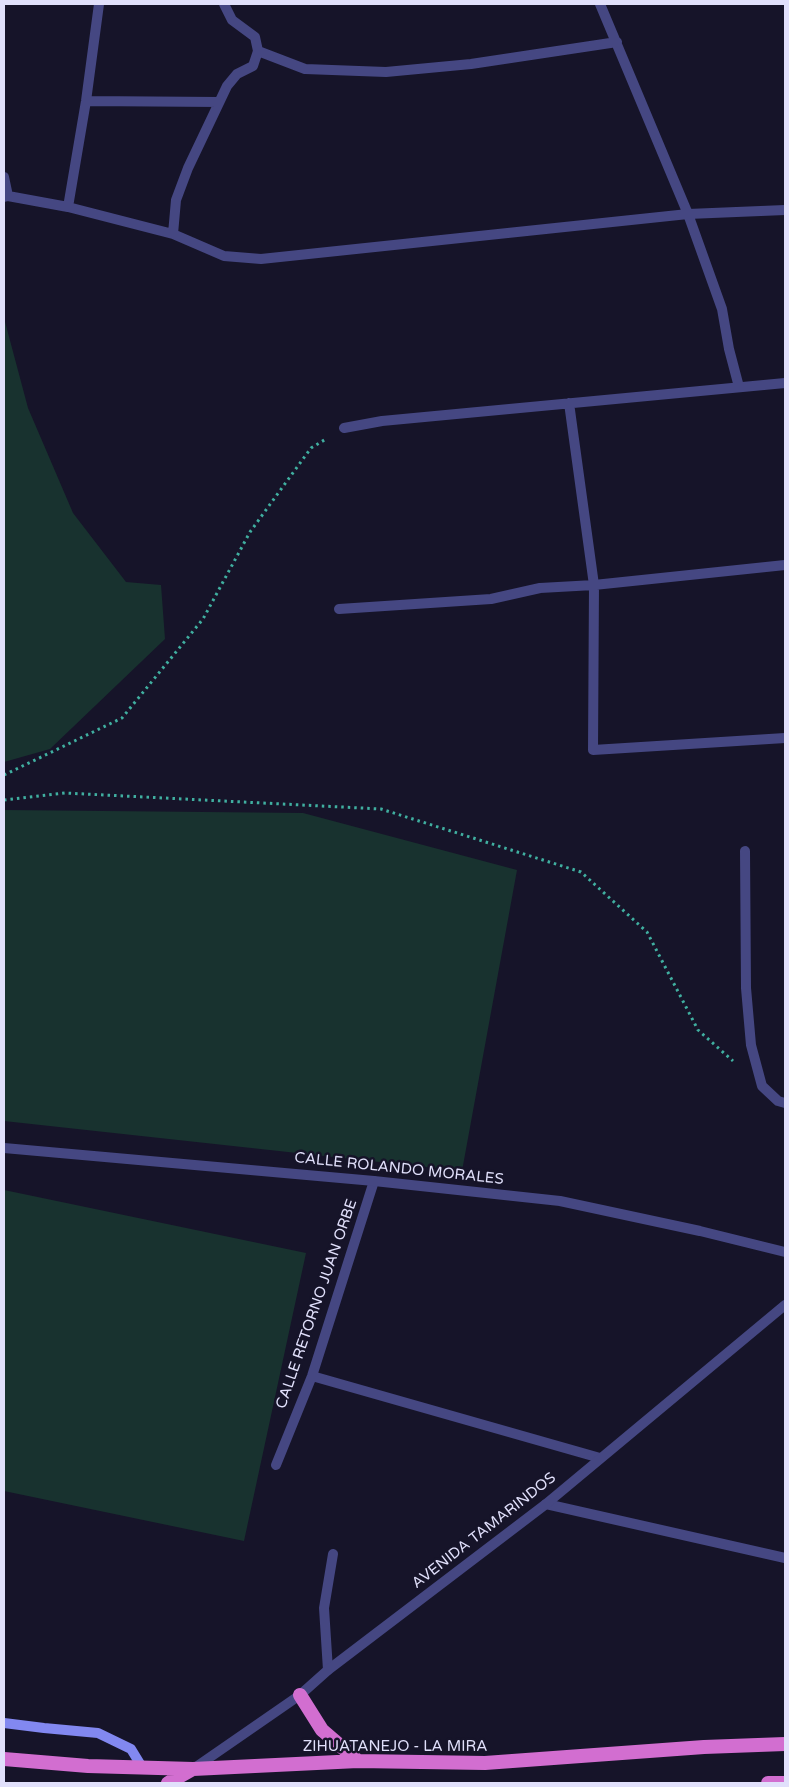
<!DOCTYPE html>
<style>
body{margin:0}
#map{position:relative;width:789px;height:1787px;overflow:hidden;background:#161429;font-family:"Varela Round",sans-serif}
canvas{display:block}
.frame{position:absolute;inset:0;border:5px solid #e1e0fb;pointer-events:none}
</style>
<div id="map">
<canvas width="789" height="1787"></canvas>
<div class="frame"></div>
</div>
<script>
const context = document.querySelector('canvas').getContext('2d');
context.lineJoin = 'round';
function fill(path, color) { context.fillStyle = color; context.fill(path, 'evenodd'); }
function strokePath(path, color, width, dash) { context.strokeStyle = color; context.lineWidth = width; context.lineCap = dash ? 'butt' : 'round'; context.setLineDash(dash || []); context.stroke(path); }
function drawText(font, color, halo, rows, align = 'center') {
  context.font = font + ' "Varela Round",sans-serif'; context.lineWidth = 5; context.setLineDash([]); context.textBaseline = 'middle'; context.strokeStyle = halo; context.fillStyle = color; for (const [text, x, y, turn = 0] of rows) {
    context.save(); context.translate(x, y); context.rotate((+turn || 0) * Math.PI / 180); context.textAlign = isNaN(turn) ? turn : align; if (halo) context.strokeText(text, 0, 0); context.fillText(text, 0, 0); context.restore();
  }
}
fill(new Path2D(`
 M4 318 28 408 73 513 126 582 161 585 165 639 50 749 4 762Z
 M4 810 303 813 517 870 462 1171 4 1121Z
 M4 1190 306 1253 244 1541 4 1491Z`), '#18322f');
strokePath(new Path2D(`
 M4 775 122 718 203 619 250 532 311 448 326 439
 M4 800 65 793 381 809 581 872 647 932 698 1030 733 1061`), '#40afa0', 3, [2.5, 4]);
strokePath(new Path2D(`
 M600 4 688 214 722 309 729 349 739 387
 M258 51 305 69 386 72 471 64 617 42
 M86 101 219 102
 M4 177 8 196
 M4 197 8 196 68 207 173 234 224 256 261 259 688 214 785 210
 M68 207 86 101 99 4
 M173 234 176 200 188 168 227 86 237 74 253 66 258 51 255 37 232 20 224 4
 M569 403 594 585 593 750 785 738
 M344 428 382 421 785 383
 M339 609 491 599 540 588 594 585 785 565
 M745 851 746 988 751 1045 762 1086 778 1101 785 1103
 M312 1376 600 1458
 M276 1465 312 1376 374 1181
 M546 1504 785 1558
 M328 1670 324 1608 333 1554`), '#454782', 10);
strokePath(new Path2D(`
 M4 1148 374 1181 560 1201 700 1231 785 1252
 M193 1769 300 1695 328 1670 546 1504 785 1305`), '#454782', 10);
strokePath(new Path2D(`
 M4 1723 44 1728 98 1733 131 1749 142 1767`), '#8288f0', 10);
strokePath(new Path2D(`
 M300 1695 322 1730 358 1761
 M4 1759 88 1766 193 1769 358 1761 485 1763 704 1747 785 1744
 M168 1783 193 1769
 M768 1783H785`), '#d26ed0', 14);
drawText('15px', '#e1e0fb', '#161429', [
 ["CALLE ROLANDO MORALES",399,1169,6],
 ["CALLE RETORNO JUAN ORBE",317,1304,-71],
 ["AVENIDA TAMARINDOS",484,1531,-38],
 ["ZIHUATANEJO - LA MIRA",395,1747]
]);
</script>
